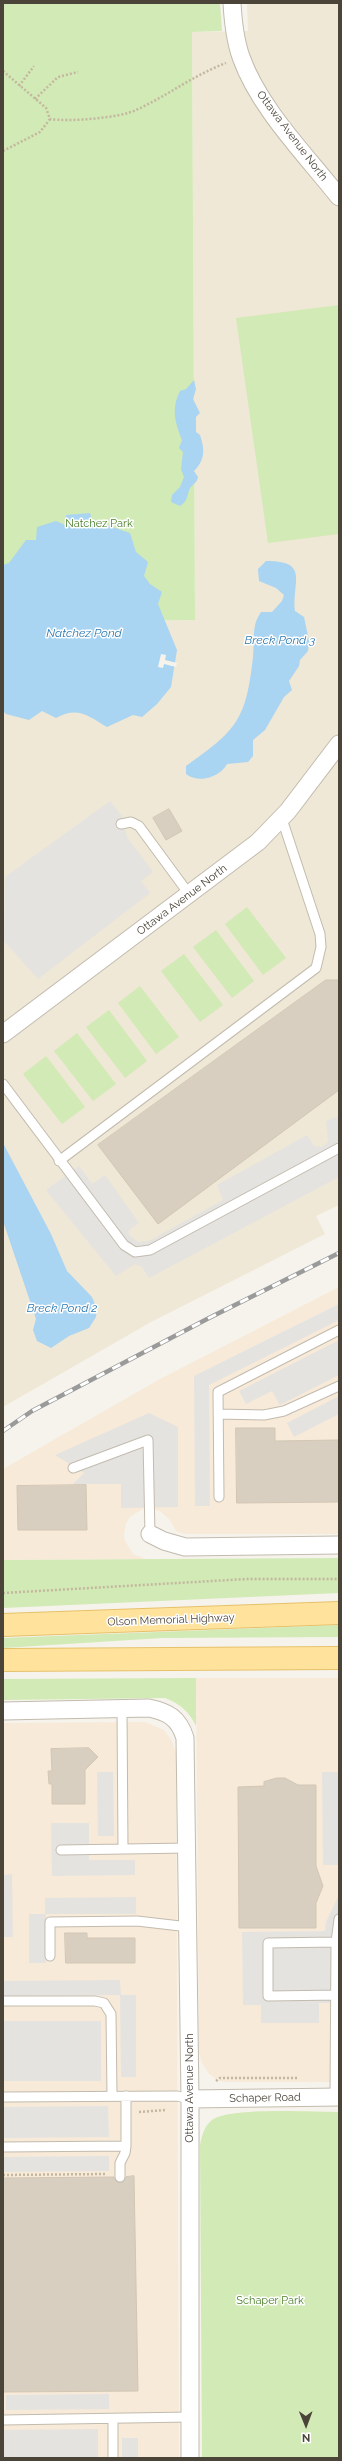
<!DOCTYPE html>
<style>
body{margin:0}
#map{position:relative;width:342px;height:2461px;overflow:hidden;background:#f6f3ec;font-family:Raleway,sans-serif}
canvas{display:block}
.frame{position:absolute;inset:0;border:4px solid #4b4439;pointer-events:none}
.north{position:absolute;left:286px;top:2405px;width:40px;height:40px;-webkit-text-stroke:3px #fff;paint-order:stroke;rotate:179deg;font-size:11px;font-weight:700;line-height:16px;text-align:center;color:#4b4439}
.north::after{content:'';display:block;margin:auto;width:14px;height:18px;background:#4b4439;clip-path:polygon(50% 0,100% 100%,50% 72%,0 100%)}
</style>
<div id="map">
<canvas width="342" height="2461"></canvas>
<div class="frame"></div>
<div class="north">N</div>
</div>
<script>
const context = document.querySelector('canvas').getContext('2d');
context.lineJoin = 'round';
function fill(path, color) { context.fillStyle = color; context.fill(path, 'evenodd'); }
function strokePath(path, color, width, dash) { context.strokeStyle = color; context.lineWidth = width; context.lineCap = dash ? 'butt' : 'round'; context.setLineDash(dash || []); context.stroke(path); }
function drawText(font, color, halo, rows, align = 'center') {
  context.font = font + ' Raleway,sans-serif'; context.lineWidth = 3; context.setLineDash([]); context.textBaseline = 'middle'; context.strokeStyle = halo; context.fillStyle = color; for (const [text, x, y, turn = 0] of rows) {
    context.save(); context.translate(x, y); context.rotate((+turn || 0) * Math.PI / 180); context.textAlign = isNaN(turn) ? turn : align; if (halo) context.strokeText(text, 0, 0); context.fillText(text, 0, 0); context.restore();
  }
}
fill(new Path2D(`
 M339 1287V1534H184L176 1531 170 1520 160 1511 144 1508 130 1517 126 1523 124 1535 125 1541 133 1554 146 1559 3 1560V1469L160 1379Z
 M196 1678H339V2082H227L219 2081 209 2074 202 2063 199 2053Z
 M145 1722 164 1730 172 1741 176 1753 179 2458H3V1723Z`), '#f7ead8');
fill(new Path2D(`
 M247 3H339V1205L316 1216 325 1234 151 1322 3 1407V622L195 620 192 32 248 31Z`), '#efe8d6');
fill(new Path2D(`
 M3 3H220L222 31 192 32 195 620 3 622Z
 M339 305V534L268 543 236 318Z
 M247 907 286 958 263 975 225 924Z
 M216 930 254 981 232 998 193 947Z
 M184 954 223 1005 200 1022 161 971Z
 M140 986 179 1037 156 1054 118 1003Z
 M109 1010 147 1061 125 1078 86 1027Z
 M77 1033 116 1084 93 1101 54 1051Z
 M46 1056 85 1107 62 1124 23 1074Z
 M339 1558V1593L3 1608V1560Z
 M339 1625V1637L162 1638 3 1648V1638Z
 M196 1678V1726C189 1711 180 1704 165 1698L3 1700V1679Z
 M339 2112V2458H202L200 2145C202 2136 204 2126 212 2120 229 2107 314 2112 339 2112Z`), '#d2eab5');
fill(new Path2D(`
 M110 801 122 816 127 837 153 872 141 881 150 893 38 979 4 941 5 877Z
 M339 1116V1177L149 1278 142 1267 135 1264 116 1276 46 1190 79 1166 92 1184 105 1175 139 1223 129 1230V1235L138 1242 149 1241 223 1200 217 1185 307 1135 314 1146 322 1147 328 1142 326 1121Z
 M339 1304V1320L209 1385 210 1506H195L194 1376Z
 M339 1340V1375L280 1405 272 1391 246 1404 239 1391Z
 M339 1396V1414L294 1437 287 1423Z
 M149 1413 178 1427V1507L121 1508V1484H73L84 1473 55 1455Z
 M97 1772H113L114 1836H98Z
 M322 1772H339V2003H319V2023H261V2005H243L242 1932 325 1931 326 1922 338 1897 339 1865H323Z
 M51 1823H89V1860H135V1875L52 1876Z
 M12 1874 13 1937H3V1875Z
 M136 1897V1914H46V1963H29V1914H45V1898Z
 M120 1980 121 1995H136V2077H121L120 1995 3 1996V1981Z
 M3 2021H101V2081H3Z
 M108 2106 109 2137 3 2138V2107Z
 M109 2156V2171L3 2172V2157Z
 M109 2394V2409L6 2410V2395Z
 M98 2429V2458H3V2430Z
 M122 2438H138V2458H122Z`), '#e5e3e0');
fill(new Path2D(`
 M194 380 196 389 193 399 200 413 196 417V432L200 435C205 450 205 460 194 471L198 477C197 483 193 484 190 488 187 495 188 501 180 506L171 502 172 495 180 487 184 477 181 469 183 452 179 448 182 440C175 422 171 409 180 391L186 389Z
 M90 513 92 520 130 533 136 552 148 562 144 576 150 584 162 592 158 604 177 650 171 687 157 704 142 717 133 715 107 727C88 716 78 706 56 718L42 711 29 720 6 714 3 711V565L9 563 26 540H36L37 527 56 521 65 525 66 515Z
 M266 561C310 561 292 581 295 611L304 617 309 641 308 651 300 660 299 666 289 681 292 690 284 697 265 730 253 740V756L248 762 227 764C220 777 199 784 186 774V766C237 730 246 720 253 657 255 640 251 626 261 612H272L282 601 284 595 276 588 259 581 258 569Z
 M3 1143 51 1234 67 1271 92 1297 97 1309 96 1317 89 1328 69 1336 51 1348 37 1341 33 1330 36 1319 3 1221Z`), '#a9d4f2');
fill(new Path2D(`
 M161 654 166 655 165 660 177 663 176 667 164 664 163 668 158 667Z`), '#f6f3ec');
const building = new Path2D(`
 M169 809 182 831 166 840 153 818Z
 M326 980H339V1090L158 1224 98 1145Z
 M236 1428H275V1441L339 1440V1502L237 1503Z
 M86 1485 87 1530H18L17 1486Z
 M89 1748 98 1757 85 1770V1804H52V1784H49L48 1771H52L51 1749Z
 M277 1778H285L298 1785H316V1866L323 1886 316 1903V1928H239L238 1787 264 1786V1782Z
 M65 1933H87V1938H135V1963H66Z
 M134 2176 138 2391 3 2392V2178L114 2177 117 2182 120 2183 126 2177Z`);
fill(building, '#d8cfc1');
strokePath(building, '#d3c7b4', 1);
const service = new Path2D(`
 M121 824 131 822 139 826 189 894
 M3 1084 124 1245 135 1252 150 1250 339 1148
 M59 1161 316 968 321 947 320 934 282 819
 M218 1414 264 1415 284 1411 339 1386
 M73 1468 148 1440 150 1534
 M219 1497 218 1392 339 1330
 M122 1709 123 1849
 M61 1850 188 1848
 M339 1919 336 1942 268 1943V1996L339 1995
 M50 1956V1922L137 1921 189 1927
 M3 2001H95L104 2003 111 2014 112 2096
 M3 2097 177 2096 190 2099
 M335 2097 336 1942H339
 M3 2147 126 2146V2096
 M120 2177V2163L125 2153 126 2146
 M3 2420 190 2417
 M113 2458V2419`);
const minor = new Path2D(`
 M232 3C233 21 235 40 241 57 259 108 306 155 339 197
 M3 1034 258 842 288 811 339 744
 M150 1534 164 1541 185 1547 339 1545
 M3 1711 149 1708C168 1712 179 1718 185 1738L190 2099V2458
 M190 2099 339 2097`);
const primary = new Path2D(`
 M3 1625 339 1613
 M3 1660 339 1658`);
strokePath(service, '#c2bbae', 11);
strokePath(minor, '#c2bbae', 19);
strokePath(primary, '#e6c16a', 24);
strokePath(new Path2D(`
 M3 71 46 108 50 119C68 122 120 118 136 110 167 96 194 75 226 63
 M19 86 34 66
 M35 99 58 77 78 72
 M3 151 40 132 50 119
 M3 1593 247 1579H339
 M216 2081 220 2078H299
 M139 2112 166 2110
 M3 2175 107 2174`), '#c4b79f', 2.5, [2, 2]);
strokePath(service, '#fff', 9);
strokePath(minor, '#fff', 17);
strokePath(primary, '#ffe39c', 22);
const rail = new Path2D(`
 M3 1431 32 1411 209 1318 339 1253`);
strokePath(rail, '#9a9a9a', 4.5);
strokePath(rail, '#fff', 3, [9]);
drawText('11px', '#4b4439', '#fff', [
 ["Ottawa Avenue North",292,136,53],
 ["Ottawa Avenue North",182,900,-37],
 ["Olson Memorial Highway",171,1620,-2],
 ["Ottawa Avenue North",190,2088,-90],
 ["Schaper Road",265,2098,-1]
]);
drawText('11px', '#4a7f2a', '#fff', [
 ["Natchez Park",99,524],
 ["Schaper Park",270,2301]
]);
drawText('italic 12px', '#2e7ab2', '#fff', [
 ["Natchez Pond",84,633],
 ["Breck Pond 3",280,640],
 ["Breck Pond 2",62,1308]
]);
</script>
